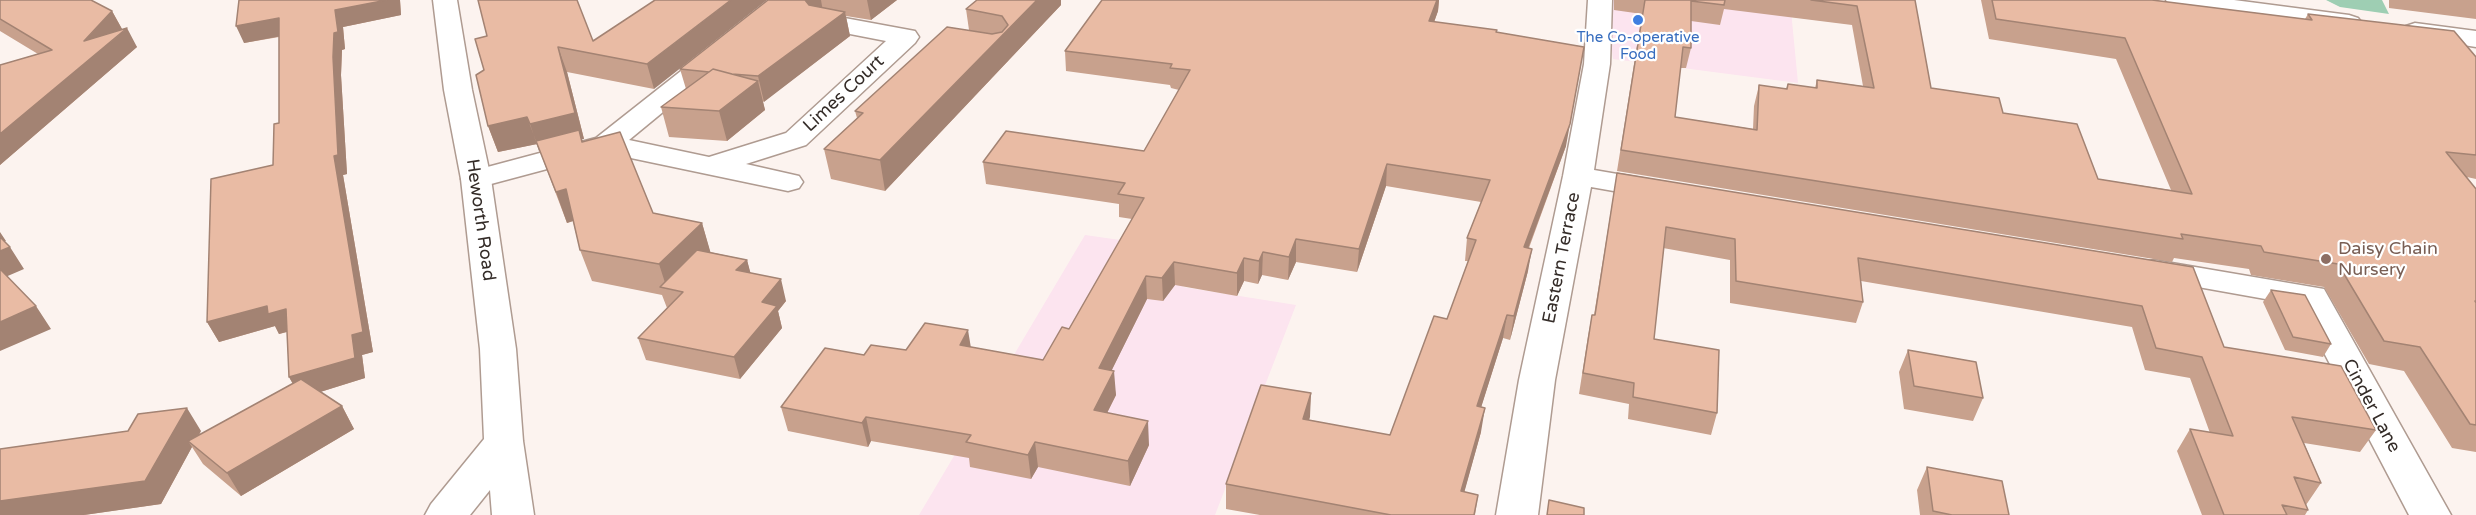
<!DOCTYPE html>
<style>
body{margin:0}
canvas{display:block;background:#fcf3ef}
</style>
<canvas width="2476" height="515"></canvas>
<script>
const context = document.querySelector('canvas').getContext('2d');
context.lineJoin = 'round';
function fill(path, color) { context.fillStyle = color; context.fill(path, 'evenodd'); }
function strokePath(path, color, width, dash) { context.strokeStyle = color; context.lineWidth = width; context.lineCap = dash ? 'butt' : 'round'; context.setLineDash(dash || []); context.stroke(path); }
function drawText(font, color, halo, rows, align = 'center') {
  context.font = font + ' "Varela Round",sans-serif'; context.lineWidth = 4.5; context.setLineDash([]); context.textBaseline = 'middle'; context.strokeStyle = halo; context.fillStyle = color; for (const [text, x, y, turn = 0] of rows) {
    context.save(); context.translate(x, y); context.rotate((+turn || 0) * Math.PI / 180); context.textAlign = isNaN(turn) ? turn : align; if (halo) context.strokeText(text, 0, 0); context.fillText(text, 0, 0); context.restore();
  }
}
fill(new Path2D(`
 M1605 0H1790L1798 83 1613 59Z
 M1085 235 1205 252 1183 287 1296 305 1215 515H919Z`), '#fce4ef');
fill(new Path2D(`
 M2326 0H2382L2389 14 2340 7Z`), '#9eceb3');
const minor = new Path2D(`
 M771 0H799L629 140 709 157 786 133 886 41 814 27 810 22 814 17 823 14 915 31 919 37 915 43 806 145 746 164 799 176 803 182 799 188 788 191 607 153 476 188 465 185 461 179 465 173 596 138Z
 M1588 0H1612L1610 64 1594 170 1670 183 1674 190 1670 197 1659 199 1591 187 1555 380 1538 515H1496L1519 380 1563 176 1584 64Z
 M2154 260 2324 289 2451 515H2409L2299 305 2142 277 2137 270 2142 263Z`);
const tertiary = new Path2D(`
 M433 0H457L472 90 491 179 516 349 523 441 534 515H492L490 490 470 515H425L431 504 484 439 480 349 461 179 444 90Z
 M2166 0H2234L2349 15 2358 18 2362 23 2358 28 2349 31 2178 7 2169 5Z
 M2415 23 2476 31V47L2406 36 2402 31 2406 26Z`);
strokePath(minor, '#af9b91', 3);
strokePath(tertiary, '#af9b91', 3);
fill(minor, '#fff');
fill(tertiary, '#fff');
fill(new Path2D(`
 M0 0 112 11 122 29 121 30 137 47 0 165V65L38 54 0 31Z
 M239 0H400L401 15 343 27 345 49 342 50 341 75 347 174 343 175 373 352 362 355 365 378 320 392 342 406 354 429 241 496 203 464 192 447 161 504 84 515 201 431 199 435 293 384 289 377 287 332 279 334 275 326 219 342 207 322 273 165 279 123V37L244 43Z
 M655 0 654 89 567 72 584 139H582L583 142 653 213 702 223 710 252 747 260 750 273 786 301 778 311 782 328 740 379 646 360 638 338 667 308 662 295 592 281 580 250 573 221 567 223 537 144 498 152 488 126 484 70 475 39 593 41Z
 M768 0H897L871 20 846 16 850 36 763 102 765 110 727 141 669 137 661 107 686 89 680 69Z
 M1102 0H1439L1438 11 1434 22 1497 32 1566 146 1529 248 1528 271 1510 340 1503 338 1481 407V432L1464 492 1478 495 1475 515H1260L1226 509V484L1311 393 1309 420 1390 435 1447 319 1468 261H1465L1467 238 1481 202 1386 186 1357 272 1296 262 1288 280 1262 275 1258 284 1244 281 1237 296 1175 285 1163 301 1147 299 1111 371 1116 395 1107 413 1149 445 1130 486 1038 467 1031 479 970 467 969 458 871 441 868 447 788 431 781 407 864 355 906 350 971 347 1043 360 1069 329 1132 219 1119 217V204L986 184 983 162 1144 151 1179 90 1171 88 1170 85 1066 71 1065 51Z
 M1614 0H1915L1931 88 2003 113 2098 179 2171 190 2116 59 1989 39 1981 0H2152L2305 19 2308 14 2476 57V179L2467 177 2476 189V452L2452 448 2404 371 2369 364 2324 287 2251 275 2249 269 2174 258 2172 262 1617 171 1642 14 1614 10ZM1724 9 1852 25 1863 86 1817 80 1815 88 1788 84 1786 89 1759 85 1754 106 1753 129 1675 117 1680 68H1686L1691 48V21L1720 25Z
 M2389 0H2476V19L2389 8Z
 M1061 5 885 191 831 179 824 149 857 118 855 111 969 30 966 9Z
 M1617 173 2193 267 2224 347 2376 430 2360 452 2304 443 2321 483 2306 505 2308 510 2305 515H2202L2177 451 2190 429 2210 433 2190 378 2145 370 2132 327 1861 281 1863 302 1856 323 1730 303V260L1663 248 1654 339 1717 413 1711 435 1628 419 1629 404 1579 394 1588 336 1592 315H1594Z
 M2271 290 2331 344 2323 357 2285 350 2263 302Z
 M1908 350 1983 398 1973 421 1904 409 1899 372Z
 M1927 467 2009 515H1920L1917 490Z`), '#c8a18d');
fill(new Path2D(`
 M387 0H400L401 15 343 27 345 49 342 50 341 75 347 174 343 175 373 352 362 355 365 378 301 398 289 377 334 156 333 57 335 10Z
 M731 0H767L654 89 647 64Z
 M803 0H821L823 12 808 22Z
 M867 0H897L871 20Z
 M1037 0H1061V5L885 191 880 160Z
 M1437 0H1439L1438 11 1427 42 1429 21Z
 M112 11 122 29 110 43 127 28 137 47 0 165V134Z
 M845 12 850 36 764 102 758 76Z
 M279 18 287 35 244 43 236 26Z
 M558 47 567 72 584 139H582L589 160 539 151 530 124Z
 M1584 47 1566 146 1520 270 1524 247Z
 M758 81 765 110 727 141 719 111Z
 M527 117 537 144 498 152 488 126Z
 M1387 164 1386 186 1357 272 1359 249Z
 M566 189 576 220 567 223 556 192Z
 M702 223 711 254 667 289 659 264Z
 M0 232 6 241 0 243Z
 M1296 239V262L1288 280 1289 257Z
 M10 247 24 269 3 278 0 274V251Z
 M1532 249 1528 271 1510 340 1514 316Z
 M1263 252 1262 275 1258 284 1259 261Z
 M1244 258V281L1237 296V273Z
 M747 260 753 282 736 270Z
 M1174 262 1175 285 1163 301 1162 278Z
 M1146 276 1147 299 1101 392 1099 368Z
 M781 279 786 301 778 311 782 328 740 379 734 357 762 302Z
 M36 306 51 329 0 351V322Z
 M267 306 286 309 297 329 279 334 275 326 219 342 207 322Z
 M1507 315 1503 338 1474 430 1477 406Z
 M968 330 972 354 960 345Z
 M1114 371 1116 395 1096 435 1094 410Z
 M1311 393 1310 417 1302 443 1303 419Z
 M342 406 354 429 241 496 227 473Z
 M187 408 201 431 193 445 188 441 192 447 161 504 84 515H0V501Z
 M1485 408 1481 432 1458 515 1461 491Z
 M866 417 871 441 868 447 862 423Z
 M1148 421 1149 445 1130 486 1128 461Z
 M1035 442 1038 467 1031 479 1028 455Z`), '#a38373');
const building = new Path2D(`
 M0 0H91L112 11 84 41 127 28 0 134V65L52 50 0 19Z
 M239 0H387L335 10 338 32 334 33 333 57 338 155 334 156 363 332 352 335 355 358 289 377 286 309 268 314 267 306 207 322 211 179 273 165 274 124 279 123V18L236 26Z
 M478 0H577L593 41 655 0H731L647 64 558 47 575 113 530 124 527 117 488 126 476 75 484 70 475 39 487 36Z
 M768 0H805L809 5 845 12 758 76 732 74 713 69 709 72 680 69Z
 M977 0H1037L880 160 824 149 863 113 855 111 947 27 992 34 1002 32 1008 25 1002 16 966 9Z
 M1102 0H1437L1429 21 1497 30 1496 32 1584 47 1570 124 1524 247 1532 249 1514 316 1507 315 1477 406 1485 408 1461 491 1478 495 1474 515H1391L1226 484 1261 385 1311 393 1303 419 1390 435 1434 316 1447 319 1476 240 1467 238 1490 180 1387 164 1359 249 1296 239 1289 257 1263 252 1259 261 1244 258 1237 273 1174 262 1162 278 1146 276 1099 368 1114 371 1094 410 1148 421 1128 461 1035 442 1028 455 966 442 971 435 866 417 862 423 781 407 825 348 864 355 871 345 906 350 925 323 968 330 960 345 1043 360 1062 327 1069 329 1144 198 1118 194 1125 183 983 162 1006 131 1144 151 1190 70 1170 68 1172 64 1065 51Z
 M1645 0H1725L1724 5 1691 1V48L1683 47 1675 117 1757 130 1759 85 1787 89 1788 84 1817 88V80L1874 88 1857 6 1811 0H1915L1931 88 1999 98 2003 113 2077 124 2098 179 2192 194 2125 38 1996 19 1992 0H2152L2312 20 2308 14 2454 31 2476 57V155L2446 152 2476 189V301H2475L2476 303V425L2470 424 2420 347 2384 341 2338 264 2264 252 2261 246 2181 234 2183 239 1621 150Z
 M713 69 758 81 719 111 661 107Z
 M579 130 582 142 620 132 653 213 702 223 659 264 580 250 566 189 556 192 536 141Z
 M1617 173 2193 267 2224 347 2341 366 2376 430 2292 417 2321 483 2294 477 2308 510 2282 505 2287 515H2224L2190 429 2233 436 2202 357 2156 348 2142 306 1858 258 1863 302 1736 281 1735 239 1666 227 1654 339 1719 350 1717 413 1633 397 1634 383 1583 373 1592 315H1595Z
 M0 237 10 247 0 251Z
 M697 250 747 260 736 270 781 279 762 302 777 306 734 357 638 338 683 292 660 287Z
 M0 269 36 306 0 322Z
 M2271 290 2305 295 2331 344 2293 337Z
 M1908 350 1976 362 1983 398 1914 386Z
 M301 379 342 406 227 473 188 441Z
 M187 408 145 481 0 501V449L128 431 138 414Z
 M1927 467 2002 481 2009 515H1952L1933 511Z
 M1549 500 1584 508V515H1547Z`);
fill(building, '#e9bba4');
strokePath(building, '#a38373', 1.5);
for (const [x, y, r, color] of [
 [1638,20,6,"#3f7fe0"],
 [2326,259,6,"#8d6e63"]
]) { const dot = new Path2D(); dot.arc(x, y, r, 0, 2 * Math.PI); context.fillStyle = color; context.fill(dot); strokePath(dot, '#fff', 2); }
drawText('15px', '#366cbe', '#fff', [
 ["The Co-operative",1638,38],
 ["Food",1638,55]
]);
drawText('18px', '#342c28', '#fff', [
 ["Limes Court",844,94,-43],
 ["Heworth Road",480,220,82],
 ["Eastern Terrace",1562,258,-79],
 ["Cinder Lane",2371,406,62]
]);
drawText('18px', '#785e54', '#fff', [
 ["Daisy Chain",2338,249],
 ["Nursery",2338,270]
], 'left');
</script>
